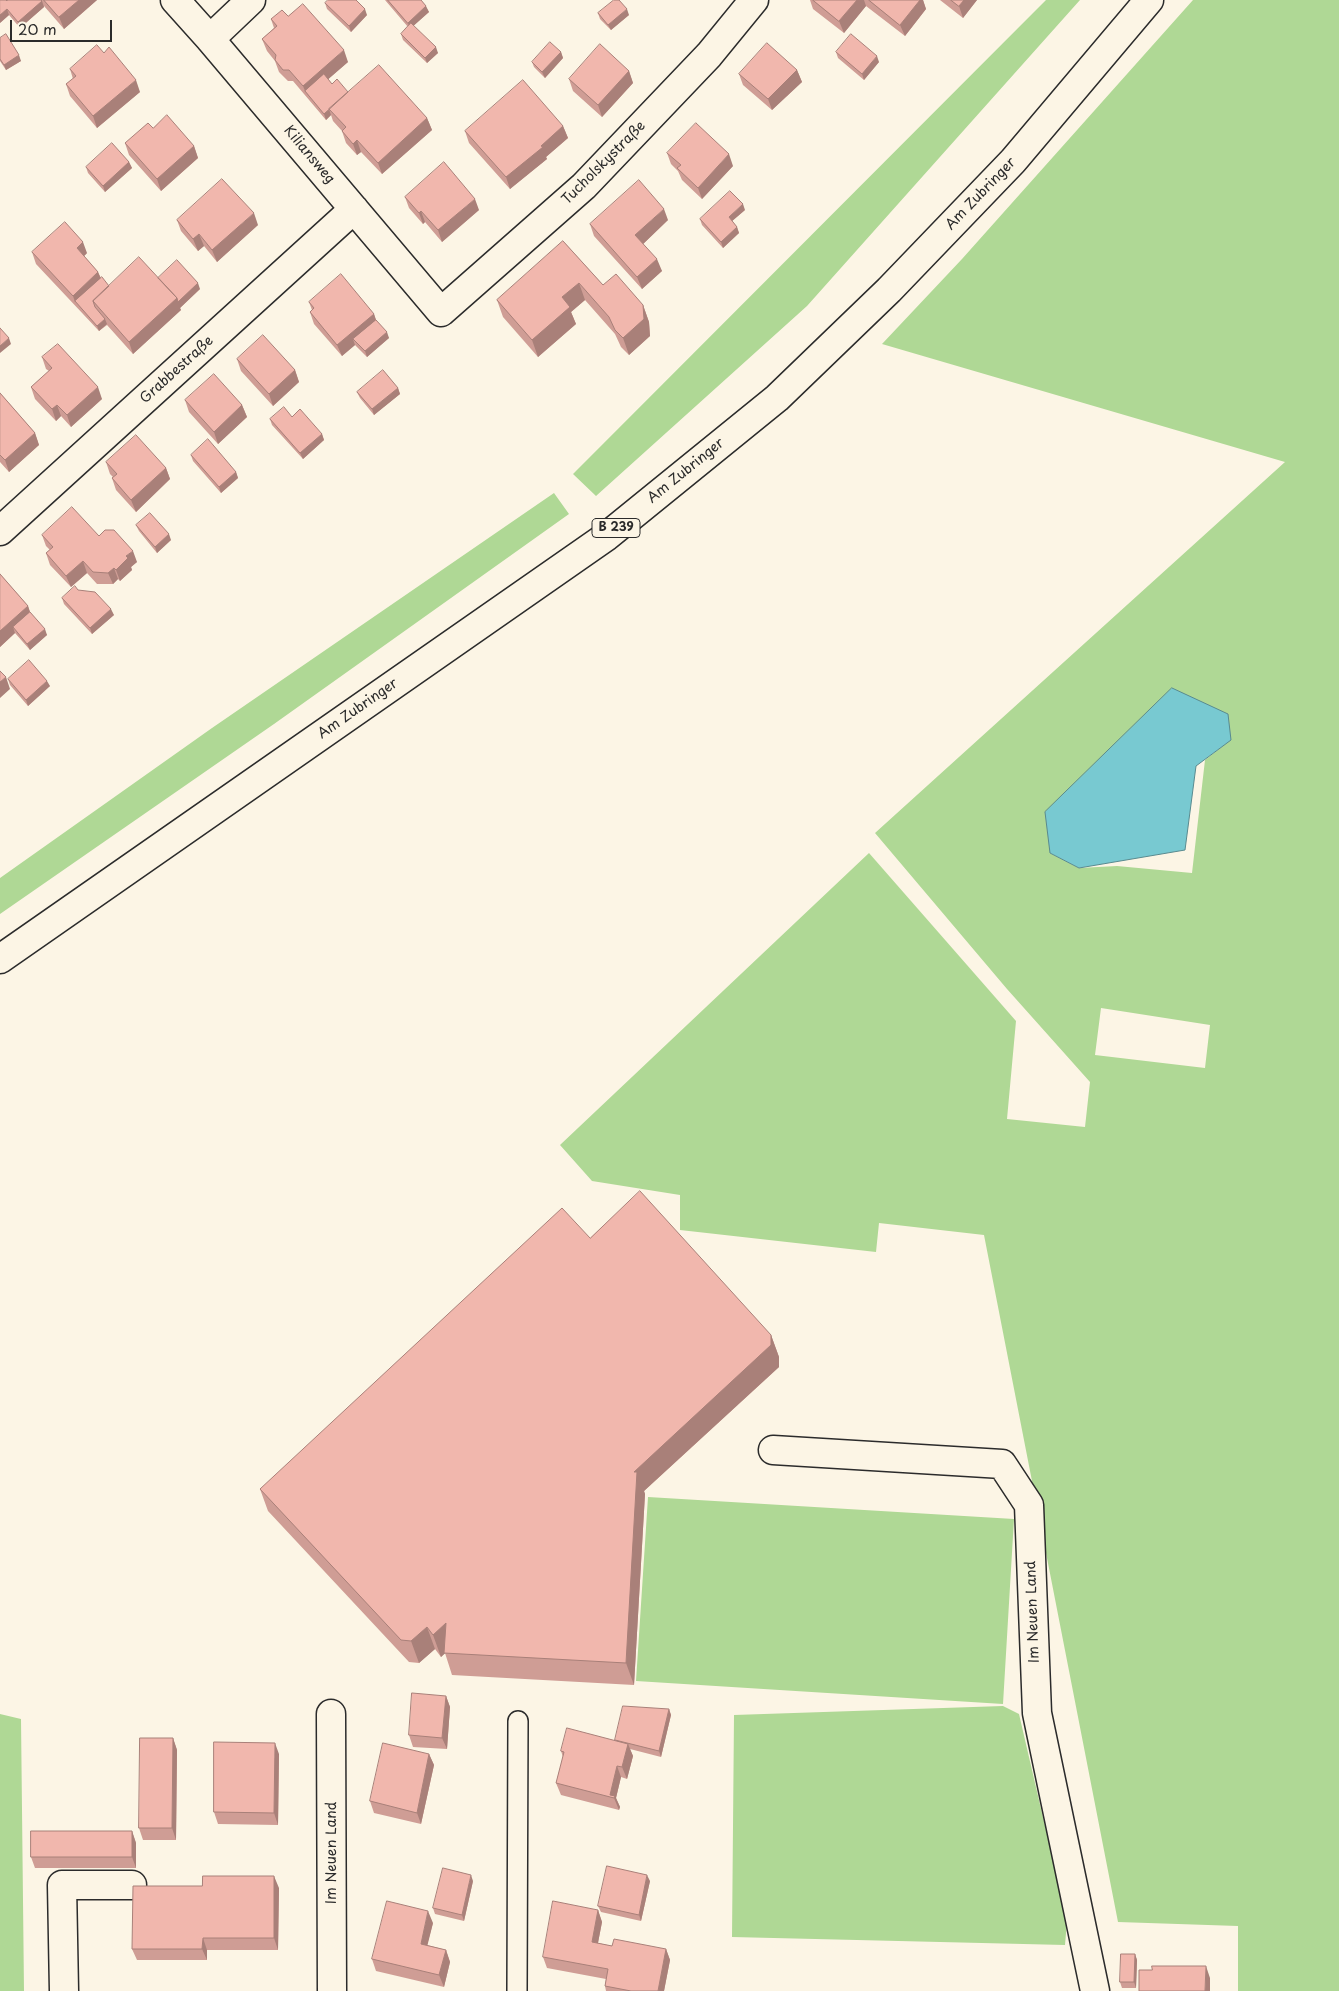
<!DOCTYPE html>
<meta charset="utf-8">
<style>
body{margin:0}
#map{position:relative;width:1339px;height:1991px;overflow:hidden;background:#fcf5e5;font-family:"Playpen Sans",sans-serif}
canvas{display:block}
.scale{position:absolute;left:10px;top:20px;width:102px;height:22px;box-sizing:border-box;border:2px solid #2b2b2b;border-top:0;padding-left:6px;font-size:15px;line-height:18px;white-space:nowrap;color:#2b2b2b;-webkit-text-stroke:4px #fcf5e5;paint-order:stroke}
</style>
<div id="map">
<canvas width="1339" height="1991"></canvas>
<div class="scale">20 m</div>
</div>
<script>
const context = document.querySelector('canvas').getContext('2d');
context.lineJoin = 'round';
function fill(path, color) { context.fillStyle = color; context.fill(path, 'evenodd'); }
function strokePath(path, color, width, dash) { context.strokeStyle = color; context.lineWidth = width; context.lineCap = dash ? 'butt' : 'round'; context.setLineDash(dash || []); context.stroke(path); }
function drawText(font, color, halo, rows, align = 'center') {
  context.font = font + ' "Playpen Sans",sans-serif'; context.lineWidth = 4.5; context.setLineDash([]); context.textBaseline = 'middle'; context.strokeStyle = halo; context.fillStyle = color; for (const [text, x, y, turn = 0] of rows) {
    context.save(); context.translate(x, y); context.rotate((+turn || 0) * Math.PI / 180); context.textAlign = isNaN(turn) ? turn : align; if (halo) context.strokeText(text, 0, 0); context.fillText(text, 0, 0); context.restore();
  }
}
fill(new Path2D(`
 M1046 0H1080L807 306 596 496 573 474Z
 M1193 0H1339V1991H1238V1926L1118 1922 984 1235 879 1223 876 1252 680 1230V1195L592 1181 560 1145 869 853 1016 1021 1007 1119 1085 1127 1090 1082 1007 989 875 833 1285 462 882 344 962 259ZM1230 740 1205 760 1192 873 1117 866 1079 868 1050 853ZM1101 1008 1210 1025 1205 1068 1095 1055Z
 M554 493 569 514 274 724 0 914V878L212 728Z
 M648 1497 1014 1519 1003 1704 636 1681Z
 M1003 1706 1019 1714 1067 1921 1065 1945 732 1937 734 1715Z
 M0 1714 21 1719 24 1991H0Z`), '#afd895');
const water = new Path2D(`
 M1172 688 1228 714 1231 740 1196 766 1185 850 1079 868 1050 853 1045 812Z`);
fill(water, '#78c9d1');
strokePath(water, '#598a8f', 1);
const lane = new Path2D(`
 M517 1991 518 1721`);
const street = new Path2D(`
 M175 0 210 39 441 312 584 186 709 55 754 0
 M210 39 251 0
 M0 531 354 209
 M773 1450 1002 1464 1029 1505 1037 1713 1095 1991
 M331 1714 332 1991
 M64 1991 62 1885H132`);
const primary = new Path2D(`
 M0 959 607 536 777 398 889 290 1013 161 1149 0`);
strokePath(lane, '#2b2b2b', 22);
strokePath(street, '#2b2b2b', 31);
strokePath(primary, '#2b2b2b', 31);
strokePath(lane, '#fcf5e5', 19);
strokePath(street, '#fcf5e5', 28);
strokePath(primary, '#fcf5e5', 28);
fill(new Path2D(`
 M7 0H97L64 29 44 6V7L20 28 9 15 0 23Z
 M385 0H421L429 12 413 26 438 53 427 63 403 40 401 34 408 27Z
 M810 0H923L926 9 905 36 866 6 844 33 813 9Z
 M940 0H977L963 18Z
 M325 3 367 15 351 32 327 9Z
 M598 13 629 15 611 30 600 19Z
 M288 16 348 62 328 79 332 84 348 92 427 118 432 130 382 174 361 152 357 155 346 143 342 131 333 121 331 115 326 120 293 81H288L279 72 275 61 267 51 262 39 274 28 271 19Z
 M0 38 21 61 6 70 0 61Z
 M561 52 563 58 545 78 534 67 532 62Z
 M836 52 879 62 864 80 838 58Z
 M70 69 140 92 97 128 70 96 66 84 73 79Z
 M797 70 802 82 772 110 743 85 739 74Z
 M629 71 633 83 602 117 573 91 569 79Z
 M563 126 568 138 546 157 547 159 510 189 469 143 465 131Z
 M153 128 194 146 198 158 161 191 129 155 125 143Z
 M667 153 733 166 702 199 682 180 678 171 671 164Z
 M129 162 132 168 105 192 88 173 86 167Z
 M405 197 479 210 442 242 425 222 423 224 409 208Z
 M745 210 732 221 737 227 739 233 723 248 702 225 700 219Z
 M177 220 258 225 217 262 204 246 198 251 181 231Z
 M668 220 643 244 662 271 642 289 594 236 590 224Z
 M563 241 603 285 643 305 649 322 650 336 629 355 621 347 615 334 585 300 571 312 576 324 538 357 503 317 497 300Z
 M32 252 87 253 84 256 98 272 101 278 109 286 158 278 200 289 180 308 181 310 133 354 107 325 99 331 36 264Z
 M309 302 374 314 376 320 389 338 367 357 355 345 342 356 314 324 310 312 312 310Z
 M42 357 102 399 71 427 61 416 56 421 35 399 31 387 49 371 46 369Z
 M237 359 295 370 299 382 273 406 241 371Z
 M398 388 400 394 374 415 360 398 357 392Z
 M0 393 35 433 39 445 9 472 0 462Z
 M185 400 242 405 247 417 218 444 189 412Z
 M292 417 322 434 324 440 303 459 272 425 270 419Z
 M191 455 236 472 238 478 221 493 193 461Z
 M106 462 166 468 170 479 136 512 116 490 112 478 113 477 110 474Z
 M136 525 171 540 157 553 139 531Z
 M42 535 99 536 137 562 131 567 132 570 120 581 118 579 113 584H97L87 573 71 587 50 565 46 553 50 550 46 546Z
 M0 574 28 606 30 612 47 635 30 650 15 633 0 647Z
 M78 590 114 615 92 634 64 604 62 598Z
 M8 679 50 686 28 706 10 685Z
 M590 1238 771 1335 779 1357V1367L644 1491 645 1494 634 1685 452 1675 445 1653 441 1657 435 1649 419 1663 409 1662 268 1511 260 1489Z
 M446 1696 450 1707 447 1749 413 1747 409 1735Z
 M669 1709 671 1715 661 1757 630 1749 633 1756 627 1779 621 1777 616 1798 620 1807 619 1810 561 1795 556 1783 563 1757 561 1751 615 1741Z
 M173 1738 177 1750 176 1840H143L139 1828Z
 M279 1754 278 1825 218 1824 214 1812Z
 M429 1754 434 1765 421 1824 374 1813 370 1801Z
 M132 1831 136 1843V1868H35L31 1857Z
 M473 1881 464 1921 435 1914 433 1908Z
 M650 1881 641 1921 601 1912 598 1906Z
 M279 1888 278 1950H207V1960H137L132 1949Z
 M598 1910 602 1922 598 1943 612 1946 666 1949 670 1960 664 1991H606L605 1986 606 1979 547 1968 543 1957Z
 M433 1923 427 1945 446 1950 450 1962 444 1987 376 1971 372 1959Z
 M1135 1954 1137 1960 1136 1988H1122L1120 1982Z`), '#cf9d95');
fill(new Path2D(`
 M79 0H97L64 29 59 17Z
 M857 0H864L866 6 844 33 839 21Z
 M920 0H923L926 9 905 36 900 25Z
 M964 0H977L963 18 959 6Z
 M42 1 44 7 20 28 18 22Z
 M426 6 429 12 410 29 408 23Z
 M7 9 9 15 0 23V15Z
 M365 9 367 15 351 32 349 26Z
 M627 9 629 15 611 30 608 25Z
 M436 47 438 53 427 63 425 58Z
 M344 50 348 62 309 96 305 91 303 86Z
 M561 52 563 58 545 78 542 72Z
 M19 55 21 61 6 70 4 65Z
 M877 56 879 62 864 80 862 74Z
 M797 70 802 82 772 110 768 99Z
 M629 71 633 83 602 117 598 105Z
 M136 80 140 92 97 128 93 116Z
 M349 93 329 109 331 115 326 120 324 114Z
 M427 118 432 130 382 174 378 163Z
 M563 126 568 138 546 157 547 159 510 189 506 177Z
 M357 140 361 152 357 155 353 144Z
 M194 146 198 158 161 191 157 179Z
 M729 154 733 166 702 199 698 188Z
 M129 162 132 168 105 192 103 186Z
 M475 199 479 210 442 242 438 230Z
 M743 204 745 210 731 222 729 217Z
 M664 209 668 220 640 247 635 235Z
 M421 211 425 222 423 224 419 213Z
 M254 213 258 225 217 262 212 250Z
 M737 227 739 233 723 248 721 242Z
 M199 234 204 246 198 251 193 239Z
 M83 242 87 253 81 259 77 248Z
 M657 259 662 271 642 289 637 277Z
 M98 272 103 284 75 302 73 296Z
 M198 283 200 289 180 308 181 310 133 354 129 342 177 298Z
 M579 283 585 300 571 312 576 324 538 357 532 340 562 297Z
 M643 305 649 322 650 336 629 355 623 338Z
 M374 314 378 326 353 339 355 345 342 356 337 345Z
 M105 319 107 324 99 331 97 326Z
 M387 332 389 338 367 357 365 351Z
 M9 338 11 344 0 353V346Z
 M295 370 299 382 273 406 269 394Z
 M98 387 102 399 71 427 67 415Z
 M398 388 400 394 374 415 372 409Z
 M57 405 61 416 56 421 52 409Z
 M242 405 247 417 218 444 214 432Z
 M35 433 39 445 9 472 5 460Z
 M322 434 324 440 303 459 300 453Z
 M166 468 170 479 136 512 131 500Z
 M236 472 238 478 221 493 219 487Z
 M169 534 171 540 157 553 155 547Z
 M133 551 137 562 131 567 132 570 120 581 116 570 126 556Z
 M83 561 87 573 71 587 66 576Z
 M114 568 118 579 113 584 108 573Z
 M28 606 32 618 13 627 15 633 0 647V631Z
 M111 609 114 615 92 634 90 628Z
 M45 629 47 635 30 650 27 644Z
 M6 677 10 689 0 698V682Z
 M47 681 50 686 28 706 26 700Z
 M771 1335 779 1357V1367L644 1491 645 1494 634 1685 626 1663 634 1472Z
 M446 1623 454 1645 441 1657 433 1635Z
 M427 1627 435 1649 419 1663 411 1641Z
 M446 1696 450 1707 447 1749 442 1738Z
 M669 1709 671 1715 661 1757 659 1751Z
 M173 1738 177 1750 176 1840 172 1828Z
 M275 1743 279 1754 278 1825 274 1813Z
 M628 1744 633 1756 627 1779 622 1767Z
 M429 1754 434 1765 421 1824 417 1813Z
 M617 1766 621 1777 616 1798 620 1807 619 1810 614 1798 610 1795Z
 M132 1831 136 1843V1868L132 1857Z
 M471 1875 473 1881 464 1921 462 1915Z
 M647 1875 650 1881 641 1921 639 1915Z
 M274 1876 279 1888 278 1950 274 1938Z
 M598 1910 602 1922 596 1953 592 1942Z
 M428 1911 433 1923 425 1955 421 1944Z
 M203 1938 207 1950V1960L202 1949Z
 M666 1949 670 1960 664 1991H658Z
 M446 1950 450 1962 444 1987 439 1975Z
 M1135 1954 1137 1960 1136 1988 1134 1982Z
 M1206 1966 1210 1978V1991H1205Z`), '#a98079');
const building = new Path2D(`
 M0 0H6L7 1V0H41L42 1 18 22 7 9 0 15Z
 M44 0H79L59 17Z
 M328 0H356L365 9 349 26 325 3Z
 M388 0H421L426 6 408 23Z
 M614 0H619L627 9 608 25 598 13Z
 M813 0H857L839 21Z
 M869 0H920L900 25Z
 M951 0H964L959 6Z
 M303 4 344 50 303 86 289 70H283L275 60 276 55 262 39 277 26 271 19 282 10 288 16Z
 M411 23 436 47 425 58 401 34Z
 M6 34 19 55 4 65 0 59V38Z
 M851 34 877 56 862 74 836 52Z
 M550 42 561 52 542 72 532 62Z
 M767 43 797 70 768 99 739 74Z
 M600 44 629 71 598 105 569 79Z
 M97 45 104 53 109 47 136 80 93 116 66 84 76 76 70 69Z
 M379 65 427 118 378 163 357 140 353 144 342 131 346 127 329 109Z
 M324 74 332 84 337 79 348 92 324 114 305 91Z
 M523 80 563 126 541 146 543 147 506 177 465 131Z
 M167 115 194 146 157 179 125 143 148 123 153 128Z
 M696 123 729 154 698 188 677 168 681 165 667 153Z
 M112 143 129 162 103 186 86 167Z
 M444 162 475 199 438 230 421 211 419 213 405 197Z
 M222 179 254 213 212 250 199 234 193 239 177 220Z
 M639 180 664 209 635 235 657 259 637 277 590 224Z
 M730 191 743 204 729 217 737 227 721 242 700 219Z
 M65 222 83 242 77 248 98 272 73 296 32 252Z
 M563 241 603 285 616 274 643 305 644 319 623 338 615 330 609 317 579 283 562 297 570 307 532 340 497 300Z
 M139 257 177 298 129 342 93 301Z
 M177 260 198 283 178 302 177 298 158 278Z
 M341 274 374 314 337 345 310 312 314 308 309 302Z
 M102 277 109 286 93 301 95 307 105 319 97 326 75 301Z
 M376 320 387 332 365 351 353 339Z
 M0 328 9 338 0 346Z
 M263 335 295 370 269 394 237 359Z
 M58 344 98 387 67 415 57 405 52 409 31 387 52 368 42 357Z
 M383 370 398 388 372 409 357 392Z
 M214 374 242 405 214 432 185 400Z
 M0 393 35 433 5 460 0 455Z
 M284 407 292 417 300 409 322 434 300 453 270 419Z
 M136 435 166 468 131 500 112 478 117 474 106 462Z
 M208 439 236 472 219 487 191 455Z
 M72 507 99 536 105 530H114L133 551 126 556 128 558 116 570 114 568 108 573 93 572 83 561 66 576 46 553 53 547 42 535Z
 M150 513 169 534 155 547 136 525Z
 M0 574 28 606 0 631Z
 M75 586 78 590 95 592 111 609 90 628 62 598Z
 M30 612 45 629 27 644 13 627Z
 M29 660 47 681 26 700 8 679Z
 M0 671 6 677 0 682Z
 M640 1191 771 1335V1345L634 1472H637L626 1663 444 1653 446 1623 433 1635 427 1627 411 1641 401 1640 260 1489 562 1208 590 1238Z
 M412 1693 446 1696 442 1738 409 1735Z
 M623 1706 669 1709 659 1751 615 1740Z
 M567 1728 628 1744 622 1767 617 1766 610 1795 615 1796 614 1798 556 1783 564 1752 561 1751Z
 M140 1738H173L172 1828H139Z
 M214 1742 275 1743 274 1813 214 1812Z
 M383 1743 429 1754 417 1813 370 1801Z
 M31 1831H132V1857H31Z
 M607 1866 647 1875 639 1915 598 1906Z
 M443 1868 471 1875 462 1915 433 1908Z
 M203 1876H274V1938H203L202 1949H132L133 1886H202Z
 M387 1901 428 1911 421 1944 446 1950 439 1975 372 1959Z
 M553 1901 598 1910 592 1942 612 1946 614 1939 666 1949 658 1991H631L605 1986 608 1969 543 1957Z
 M1121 1954H1135L1134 1982H1120Z
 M1152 1966H1206L1205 1991H1139V1970H1152Z`);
fill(building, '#f1b7ad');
strokePath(building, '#a98079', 1);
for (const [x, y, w] of [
 [616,528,48]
]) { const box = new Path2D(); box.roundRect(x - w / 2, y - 9.5, w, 19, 4); context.fillStyle = '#fcf5e5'; context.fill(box); strokePath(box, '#2b2b2b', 1); }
drawText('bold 12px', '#2b2b2b', null, [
 ["B 239",616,528]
]);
drawText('14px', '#2b2b2b', '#fcf5e5', [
 ["Kiliansweg",309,155,50],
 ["Tucholskystraße",604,163,-45],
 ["Am Zubringer",981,194,-46],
 ["Grabbestraße",177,370,-42],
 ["Am Zubringer",686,471,-39],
 ["Am Zubringer",358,709,-35],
 ["Im Neuen Land",1033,1612,-92],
 ["Im Neuen Land",332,1853,-90]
]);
</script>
